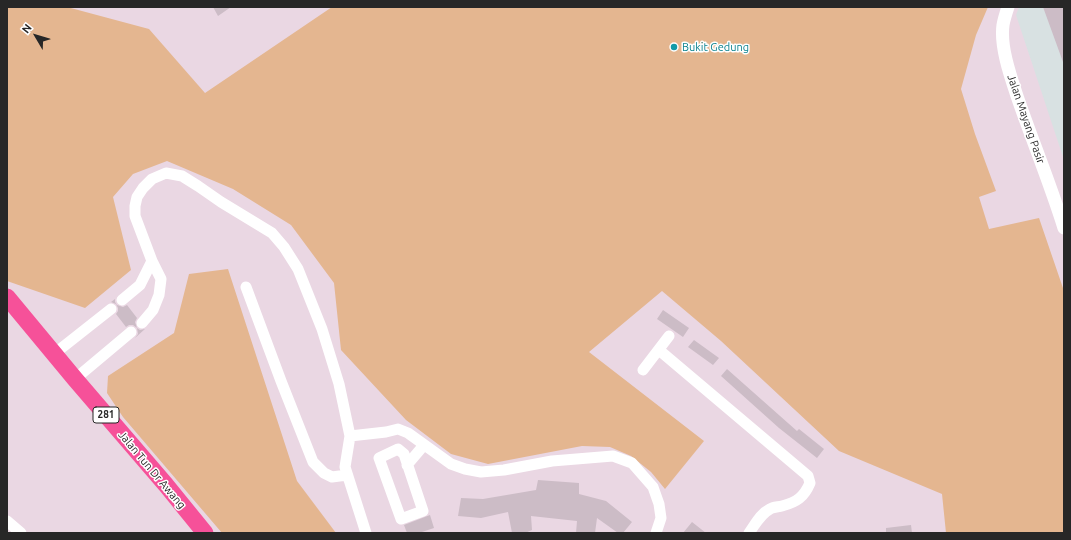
<!DOCTYPE html>
<style>
body{margin:0}
#map{position:relative;width:1071px;height:540px;overflow:hidden;background:#ead7e3;font-family:Ubuntu,sans-serif}
canvas{display:block}
.frame{position:absolute;inset:0;border:8px solid #272727;pointer-events:none}
.north{position:absolute;left:16px;top:16px;width:40px;height:40px;-webkit-text-stroke:3px #fff;paint-order:stroke;rotate:308deg;font-size:11px;font-weight:700;line-height:16px;text-align:center;color:#272727}
.north::after{content:'';display:block;margin:auto;width:14px;height:18px;background:#272727;clip-path:polygon(50% 0,100% 100%,50% 72%,0 100%)}
</style>
<div id="map">
<canvas width="1071" height="540"></canvas>
<div class="frame"></div>
<div class="north">N</div>
</div>
<script>
const context = document.querySelector('canvas').getContext('2d');
context.lineJoin = 'round';
function fill(path, color) { context.fillStyle = color; context.fill(path, 'evenodd'); }
function strokePath(path, color, width, dash) { context.strokeStyle = color; context.lineWidth = width; context.lineCap = dash ? 'butt' : 'round'; context.setLineDash(dash || []); context.stroke(path); }
function drawText(font, color, halo, rows, align = 'center') {
  context.font = font + ' Ubuntu,sans-serif'; context.lineWidth = 3; context.setLineDash([]); context.textBaseline = 'middle'; context.strokeStyle = halo; context.fillStyle = color; for (const [text, x, y, turn = 0] of rows) {
    context.save(); context.translate(x, y); context.rotate((+turn || 0) * Math.PI / 180); context.textAlign = isNaN(turn) ? turn : align; if (halo) context.strokeText(text, 0, 0); context.fillText(text, 0, 0); context.restore();
  }
}
fill(new Path2D(`
 M1019 7H1064V160L1016 15Z`), '#d8e1e2');
fill(new Path2D(`
 M7 7H67L149 29 205 93 332 7H988L976 35 961 89 975 134 996 191 979 197 989 229 1039 218 1064 291V533H946L942 494 839 451 721 341 662 291 589 352 704 441 665 489 651 472 631 456 610 447 582 446 488 464 451 454 406 420 341 350 334 283 291 225 233 189 167 161 133 174 113 197 131 270 85 308 7 281Z
 M228 269 297 481 336 533H222L123 417 107 393 108 376 174 333 189 274Z`), '#e4b690');
fill(new Path2D(`
 M213 7H231L218 16Z
 M1043 7H1064V62H1063Z
 M115 299V302L117 305 123 307 127 305 137 318 135 322 137 328 140 330 145 329 135 338 138 334 137 328 133 325H129L126 327 116 314 118 311V308L116 304 111 302Z
 M663 310 689 328 683 337 657 319Z
 M694 340 719 358 713 365 688 347Z
 M727 369 797 431 799 429 824 449 817 458 779 428 721 376Z
 M538 480 579 483V494L606 501 632 522 623 533H618L597 518 595 533H576L577 521 531 516 532 530 525 533H512L508 512 481 518 458 516 461 498 483 499 536 490Z
 M430 515 434 528 419 533H407L404 525Z
 M692 522 706 533H683Z
 M911 525 912 533H886V528Z`), '#ccbcc6');
strokePath(new Path2D(`
 M246 287 281 381 313 462 324 473 332 477 347 475
 M122 300 140 285 152 261
 M142 323 153 310 159 295 161 279 152 261 135 216V206L137 197 143 188 152 179 166 173 182 176 198 186 221 202 272 233 284 247 298 269 322 329 339 384 350 436 345 467 366 533
 M659 350 808 476 810 483C804 497 797 502 782 506 778 507 773 507 770 509 760 514 755 525 749 533
 M54 354 111 309
 M643 370 669 336
 M75 379 131 332
 M350 436 386 432 398 429 408 433 451 464 465 469 481 472 504 470 552 461 613 456 632 463 653 487 659 504 661 518 656 533
 M398 449 404 454 423 511 401 519 379 458Z
 M407 465 424 445
 M7 521 21 533`), '#fff', 11);
strokePath(new Path2D(`
 M1008 7C1006 13 1004 19 1003 25 1000 46 1010 75 1017 96 1032 140 1050 183 1064 228`), '#fff', 13);
strokePath(new Path2D(`
 M7 297 75 379 166 485 205 533`), '#f65199', 17);
for (const [x, y, r, color] of [
 [674,47,4,"#0f9aa8"]
]) { const dot = new Path2D(); dot.arc(x, y, r, 0, 2 * Math.PI); context.fillStyle = color; context.fill(dot); strokePath(dot, '#fff', 1.5); }
for (const [x, y, w] of [
 [106,415,26]
]) { const box = new Path2D(); box.roundRect(x - w / 2, y - 8, w, 16, 3); context.fillStyle = '#fff'; context.fill(box); strokePath(box, '#272727', 1); }
drawText('bold 10px', '#272727', null, [
 ["281",106,415]
]);
drawText('11px', '#0d838f', '#fff', [
 ["Bukit Gedung",682,47]
], 'left');
drawText('11px', '#272727', '#fff', [
 ["Jalan Mayang Pasir",1026,119,71],
 ["Jalan Tun Dr Awang",152,470,50]
]);
</script>
